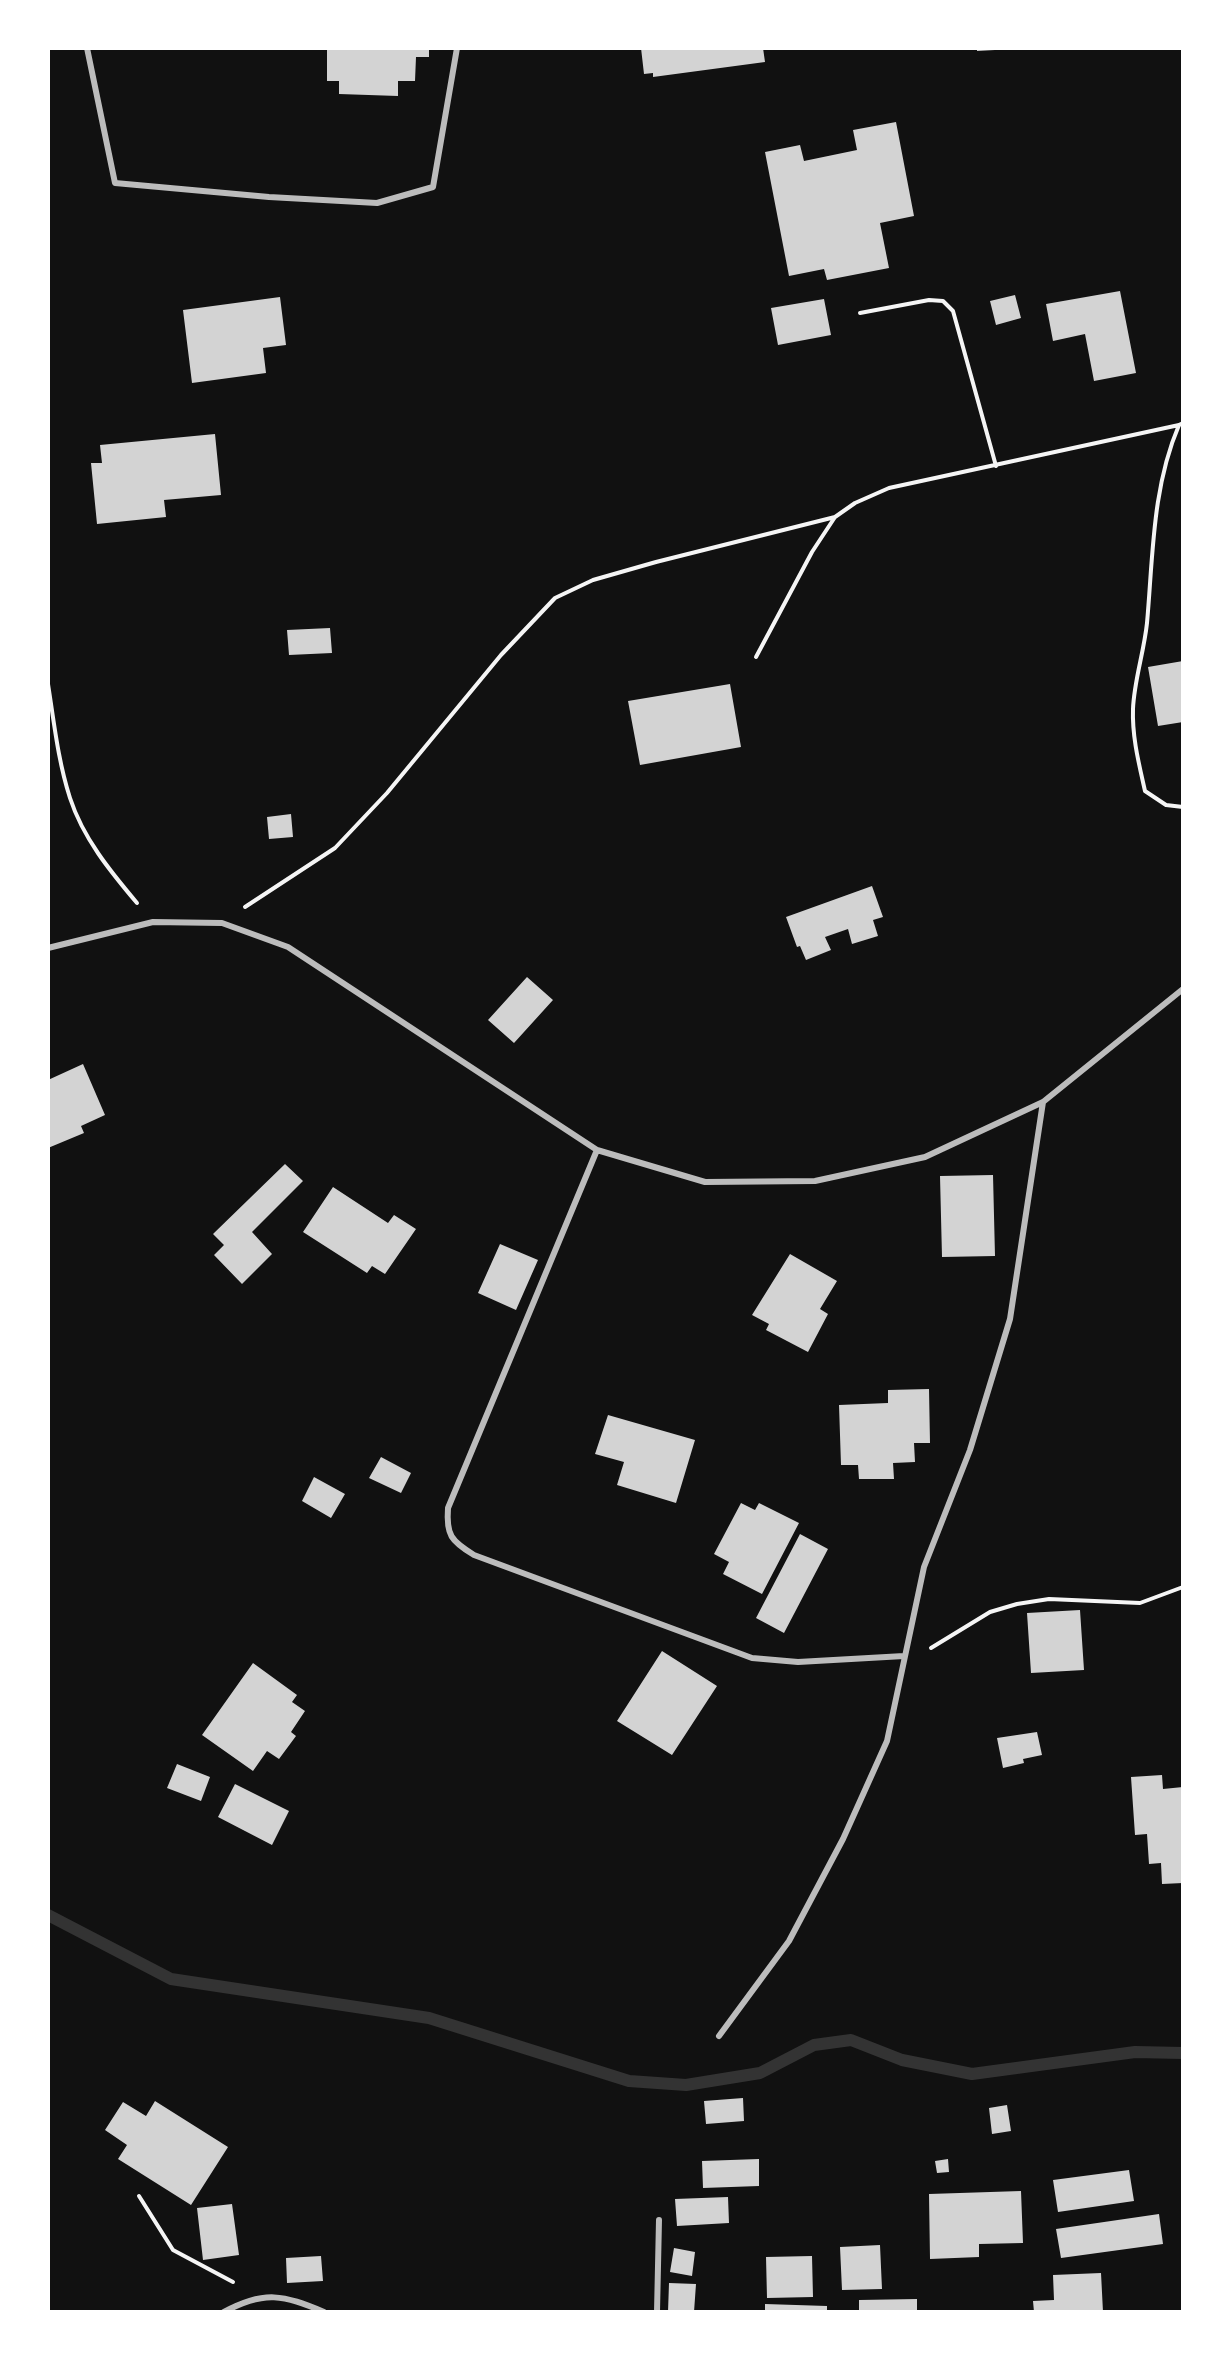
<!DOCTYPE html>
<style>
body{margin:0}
#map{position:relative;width:1231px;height:2360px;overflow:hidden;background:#111;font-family:"Asap Condensed",sans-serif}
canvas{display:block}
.frame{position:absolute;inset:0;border:50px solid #fff;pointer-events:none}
</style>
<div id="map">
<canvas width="1231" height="2360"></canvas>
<div class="frame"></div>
</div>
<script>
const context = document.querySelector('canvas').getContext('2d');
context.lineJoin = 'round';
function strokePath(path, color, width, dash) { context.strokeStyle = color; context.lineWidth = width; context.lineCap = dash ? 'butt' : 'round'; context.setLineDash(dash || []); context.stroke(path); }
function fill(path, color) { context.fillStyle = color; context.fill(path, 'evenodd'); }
strokePath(new Path2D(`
 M48 1915 171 1979 429 2018 629 2081 686 2085 760 2073 814 2045 851 2040 902 2060 972 2074 1135 2052 1183 2053`), '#333', 12);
fill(new Path2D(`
 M327 48H429V57H416L415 81H398V96L339 94V81H327Z
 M641 48H763L765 62 653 77V73L644 74Z
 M977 48H995V50L977 51Z
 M896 122 914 216 880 223 889 268 827 280 824 269 789 276 765 152 800 145 804 161 857 150 853 130Z
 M1120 291 1136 373 1094 381 1085 334 1053 341 1046 304Z
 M1015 295 1021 318 996 325 990 301Z
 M280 297 286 345 263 348 266 373 192 383 183 310Z
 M824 299 831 335 778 345 771 308Z
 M215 434 221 495 164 500 166 517 97 524 91 463H102L100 445Z
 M330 628 332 653 289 655 287 630Z
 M1183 661V722L1158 726 1148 667Z
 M730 684 741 747 640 765 628 701Z
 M291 814 293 837 269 839 267 817Z
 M872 886 883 917 873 920 878 936 852 944 848 929 825 937 831 950 806 960 800 946 797 947 786 917Z
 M527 977 553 1000 514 1043 488 1020Z
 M83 1064 105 1115 81 1126 84 1133 48 1148V1080Z
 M285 1164 303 1181 252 1232 272 1254 242 1284 214 1255 224 1245 213 1234Z
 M993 1175 995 1256 942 1257 940 1176Z
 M333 1187 388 1223 394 1215 416 1229 385 1274 372 1266 367 1273 303 1232Z
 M500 1244 538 1260 516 1310 478 1293Z
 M790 1254 837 1281 820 1309 828 1314 808 1352 766 1330 769 1324 752 1315Z
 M929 1389 930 1443H914L915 1462 893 1463 894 1479H859L858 1465H841L839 1405 888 1403V1390Z
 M608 1415 695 1440 676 1503 617 1485 624 1462 595 1454Z
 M381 1457 411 1473 401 1493 369 1478Z
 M314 1477 345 1494 331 1518 302 1501Z
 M741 1503 755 1510 759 1503 799 1523 762 1594 723 1574 729 1562 714 1554Z
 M800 1534 828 1549 784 1633 756 1618Z
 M1080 1610 1084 1670 1031 1673 1027 1613Z
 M662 1651 717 1686 672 1755 617 1721Z
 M253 1663 297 1695 292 1702 305 1711 291 1732 296 1736 279 1759 267 1751 253 1771 202 1735Z
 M1037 1732 1042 1755 1023 1759 1024 1763 1003 1768 997 1738Z
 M177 1764 210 1777 201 1801 167 1788Z
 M1162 1775 1163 1789 1183 1787V1883L1162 1884 1161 1863 1149 1864 1147 1834 1135 1835 1131 1777Z
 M235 1784 289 1811 272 1845 218 1817Z
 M743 2098 744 2121 706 2124 704 2101Z
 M155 2101 228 2147 191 2205 118 2159 127 2145 105 2130 123 2102 146 2116Z
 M1007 2105 1011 2131 992 2134 989 2108Z
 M759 2159V2186L703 2188 702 2161Z
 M948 2159 949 2172 937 2173 935 2161Z
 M1129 2170 1134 2201 1058 2212 1053 2180Z
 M1021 2191 1023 2243 979 2244V2257L930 2259 929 2194Z
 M728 2197 729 2223 677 2226 675 2199Z
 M232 2204 239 2255 203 2260 197 2208Z
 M1159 2214 1163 2244 1061 2258 1056 2229Z
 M880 2245 882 2289 842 2290 840 2247Z
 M674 2248 695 2252 692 2276 670 2272Z
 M321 2256 323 2281 287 2283 286 2258Z
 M812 2256 813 2297 767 2298 766 2257Z
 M1101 2273 1103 2312H1034L1033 2301 1054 2300 1053 2275Z
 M669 2283 696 2284 694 2312H668Z
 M917 2299V2312H859V2300Z
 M765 2304 827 2306V2312H765Z`), '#d3d3d3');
strokePath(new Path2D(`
 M860 313 929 300 943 301 953 311 996 466
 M1183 423 1179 425C1152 488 1153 557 1147 623 1144 652 1134 681 1133 709 1132 737 1139 764 1145 791L1166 805 1183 807
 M756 657 812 552 835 517 855 503 889 488 1179 425
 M48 684C54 722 58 761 70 798 83 838 110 871 137 903
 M245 907 335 848 387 793 501 655 555 598 593 580 656 562 835 517
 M931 1648 990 1612 1017 1604 1049 1599 1140 1603 1183 1587
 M139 2196 173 2250 233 2282`), '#f5f5f5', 4);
strokePath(new Path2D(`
 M87 48 115 183 269 197 377 203 433 187 457 48
 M48 948 153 922 222 923 288 947 597 1150 705 1182 815 1181 925 1157 1043 1102 1183 989
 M597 1150 448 1508C446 1535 451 1541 474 1555L752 1658 798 1662 904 1656
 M719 2036 789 1941 843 1839 887 1741 924 1567 970 1450 1010 1319 1043 1102
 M224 2312C265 2290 283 2295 324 2312
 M657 2312 659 2220`), '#bcbcbc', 6);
</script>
